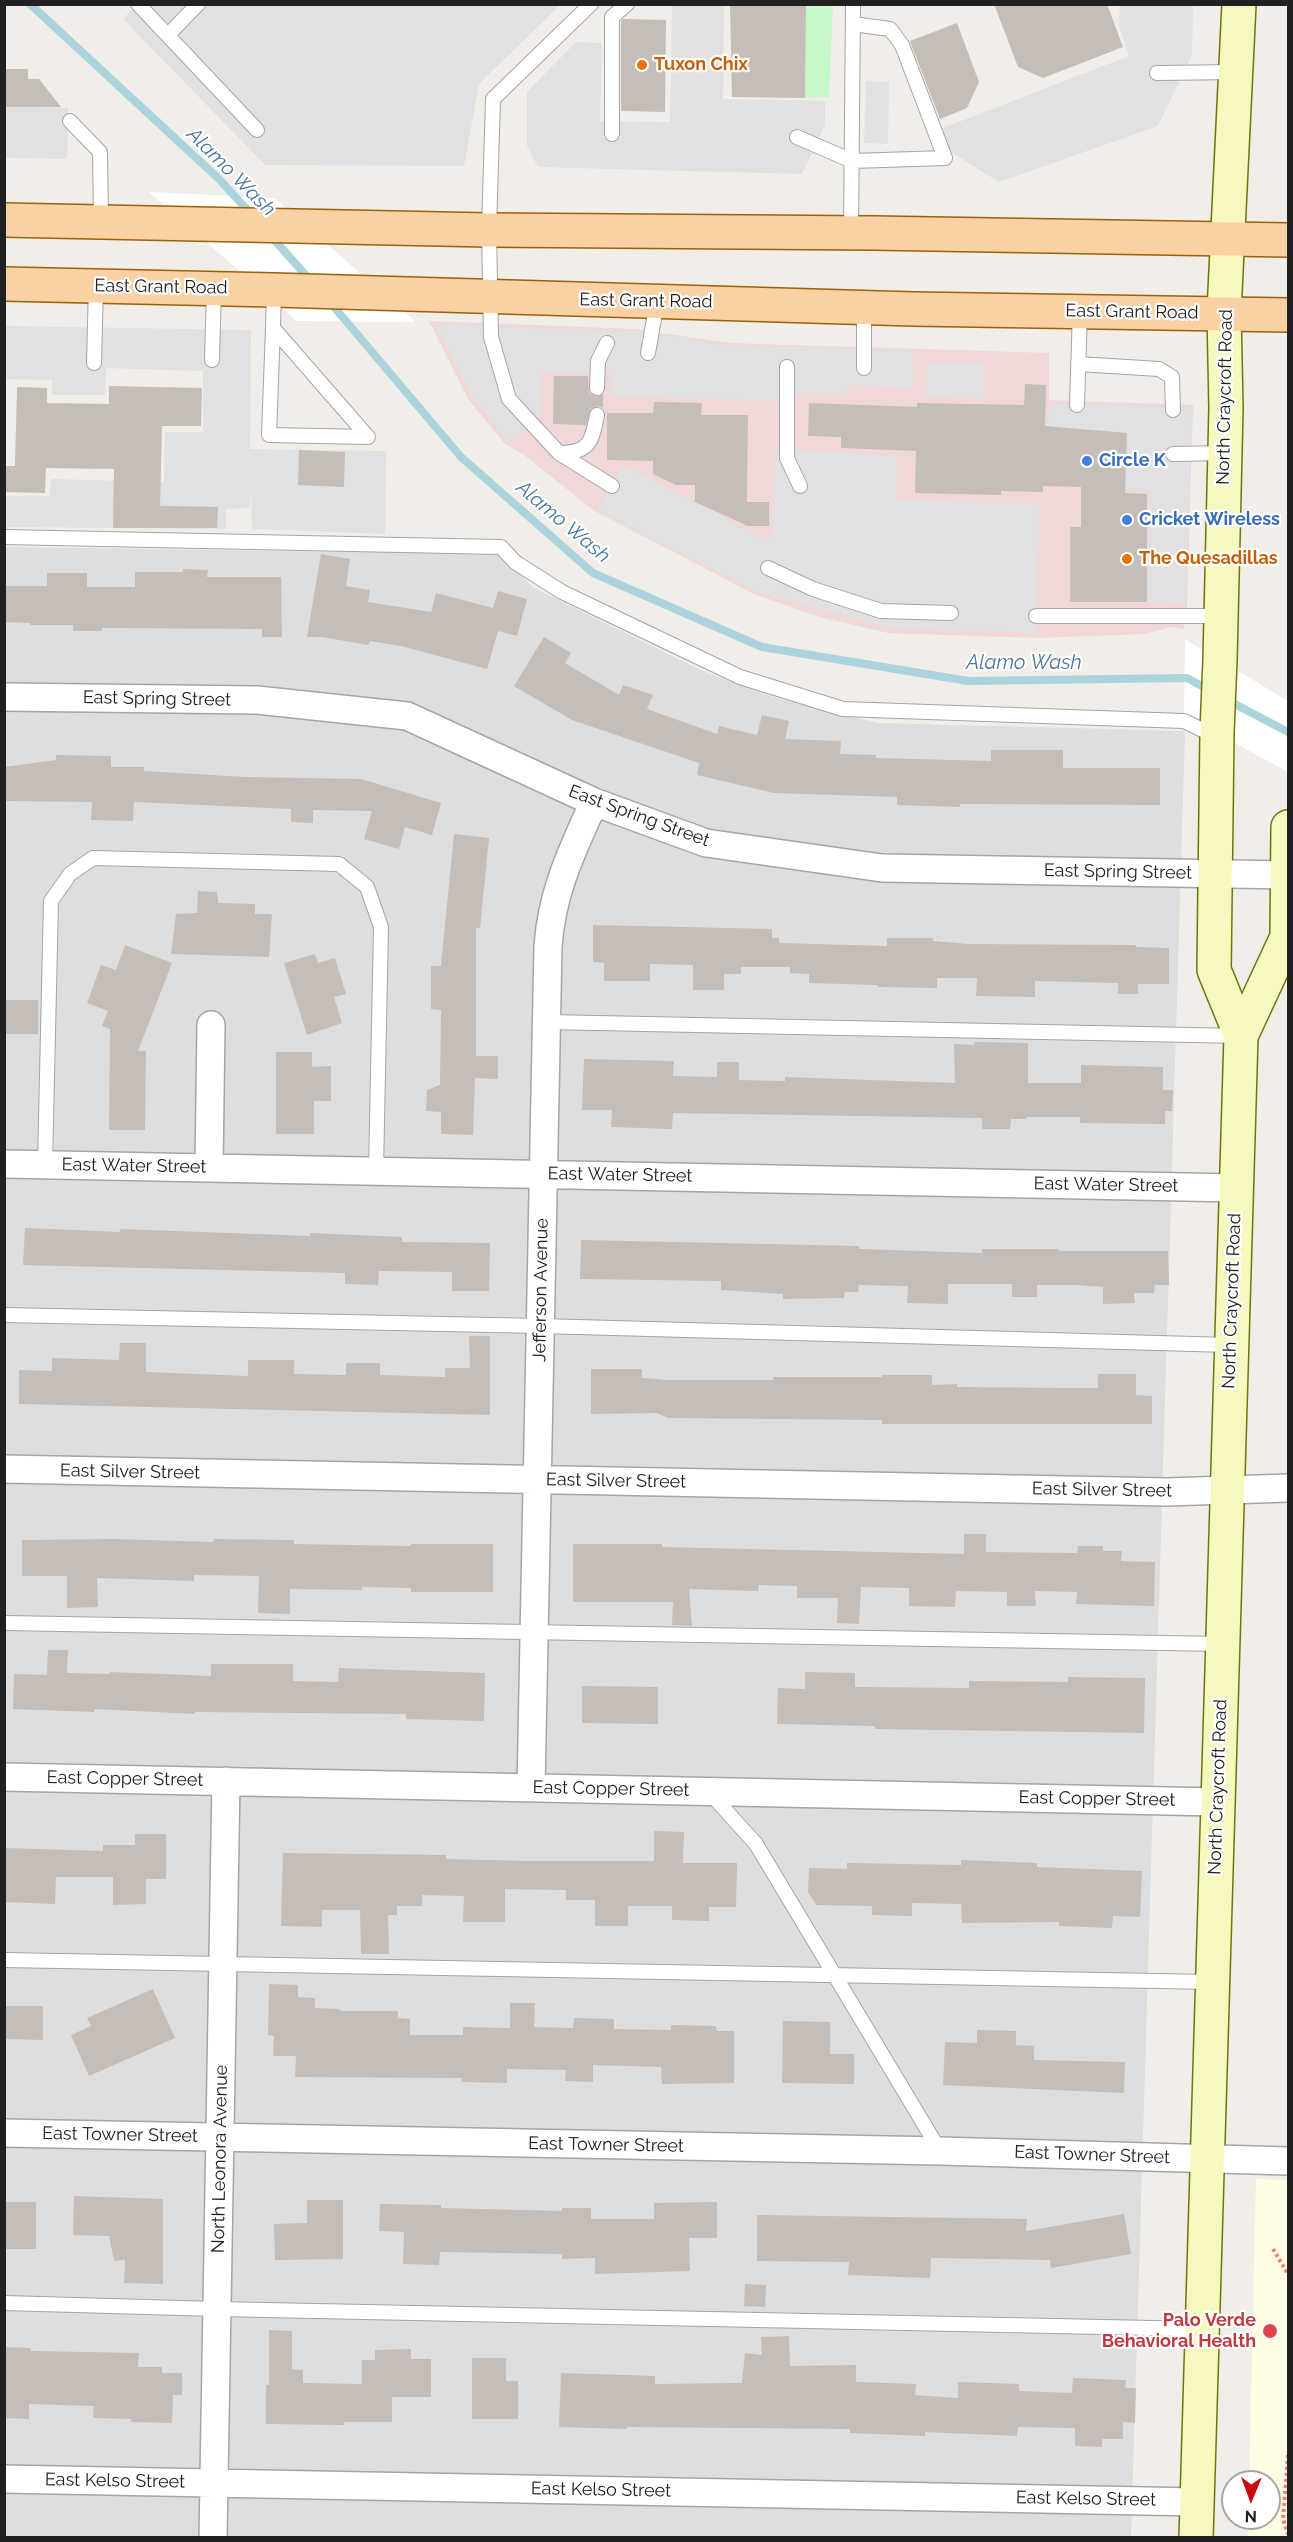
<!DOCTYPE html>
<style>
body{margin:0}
#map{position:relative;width:1293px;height:2542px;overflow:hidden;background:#f1ede8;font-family:Raleway,sans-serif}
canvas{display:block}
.frame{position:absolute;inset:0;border:6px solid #212121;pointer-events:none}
.north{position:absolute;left:1221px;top:2470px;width:60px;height:60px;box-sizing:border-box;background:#fff;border:2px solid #a6a6a6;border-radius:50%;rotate:181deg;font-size:16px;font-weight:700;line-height:24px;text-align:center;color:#212121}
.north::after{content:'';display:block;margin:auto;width:21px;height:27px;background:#ca070e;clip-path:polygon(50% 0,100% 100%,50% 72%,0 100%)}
</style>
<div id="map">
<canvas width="1293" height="2542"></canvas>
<div class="frame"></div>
<div class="north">N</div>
</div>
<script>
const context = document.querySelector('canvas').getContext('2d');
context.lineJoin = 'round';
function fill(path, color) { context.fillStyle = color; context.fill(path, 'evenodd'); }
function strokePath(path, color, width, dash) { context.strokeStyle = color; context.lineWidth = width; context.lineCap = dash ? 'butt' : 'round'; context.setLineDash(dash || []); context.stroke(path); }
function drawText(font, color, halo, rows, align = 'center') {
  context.font = font + ' Raleway,sans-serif'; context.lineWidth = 4.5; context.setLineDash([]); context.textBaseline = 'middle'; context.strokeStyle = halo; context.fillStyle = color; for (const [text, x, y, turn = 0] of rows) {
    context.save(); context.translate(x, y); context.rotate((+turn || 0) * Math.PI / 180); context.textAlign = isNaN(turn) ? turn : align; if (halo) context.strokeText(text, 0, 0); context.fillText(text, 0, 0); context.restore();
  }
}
fill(new Path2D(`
 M5 547 500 554 534 588 707 673 776 698 878 723 1185 731 1131 2537 5 2538Z`), '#dfdede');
fill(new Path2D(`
 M429 321 636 329 728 343 1049 353V400L1193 405 1187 607 1184 629 1171 627 1145 634 1036 638 888 633 819 617 754 594 593 510 524 455 505 444 468 399Z`), '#f0d8d8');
fill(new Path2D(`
 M1256 2179 1288 2180V2537H1248V2518H1269V2482H1249Z`), '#fefde3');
fill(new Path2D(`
 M806 5H833L829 97 805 98Z`), '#c7f8ca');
fill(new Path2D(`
 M138 4 560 5 479 84 464 166 265 165 123 19Z
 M672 5H724L723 99 825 101V125L802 174 538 167 527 146V92L576 42 602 43 600 121 670 122Z
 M1120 5H1193L1192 55 1158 126 999 182 946 149 938 130 1129 56 1119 25Z
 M866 81 889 82 888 144 864 143Z
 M5 107 68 108 67 159 5 158Z
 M435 324 657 333 728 346 913 350V388L848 385 846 393 806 392 774 401 611 396V374L541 372V415L508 442 473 398Z
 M5 326 251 330 250 449 386 451 385 534 252 529 251 487 250 508 226 509V529L5 527V496H50L51 479 164 482 165 432H203V371L106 368 105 395H52V380L5 379Z
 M927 363 984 364V398L926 397Z
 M1049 404 1192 408 1186 603 1147 602 1150 491 1125 489 1127 433 1048 430Z
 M775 450 897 455 896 500 1039 504 1036 633 891 628 760 593 597 510 623 465 758 536 773 540Z`), '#e1e1e1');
fill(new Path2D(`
 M149 192 274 198 416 322 297 321Z
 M1185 639 1288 701V772L1184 715Z`), '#fff');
strokePath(new Path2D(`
 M30 4 219 179 251 214
 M269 234 311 281
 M329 301 461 457 593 573 762 647 968 681 1187 678 1211 691
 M1227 700 1288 732`), '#aad3dc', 8);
fill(new Path2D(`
 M730 4H806L805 98 732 97Z
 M994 4H1107L1123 47 1043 78 1018 67Z
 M623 19 666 20 665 112 621 111V21Z
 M957 23 979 82 967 108 940 119 910 41Z
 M4 69H28V79H39L61 107H4Z
 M554 376H588L589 393 596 397 603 394V408L598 406 591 409 586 425 553 424Z
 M1025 384 1046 385 1045 426 1127 433 1125 493 1147 494V602H1070V527H1081V487L1043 486V492L1001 491V495L915 493 916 451 841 448V437L808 436 809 403 917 407V403L1024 405Z
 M109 386 202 388 201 426H162L160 506 218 507 217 528H113L114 469 46 468 45 493 4 492V466H15L17 387 47 388V403L109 404Z
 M654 402 702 403 701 415H748L747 502H769V526H748L695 502 692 501H695V485H676L653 474V461L607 460V413H653Z
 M299 450 345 452 344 487 298 485Z
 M321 554 350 559 346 586 370 590 368 602 431 612 436 593 493 608 498 591 527 599 517 636 498 631 487 669 401 646 370 641 368 645 322 637H307Z
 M183 569 208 570 207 577H281L282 637H262V629L102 628V631H73V625H30V623L4 622V586H47V573H87V587H135V572H183Z
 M544 637 571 653 565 663 619 695 623 685 653 695 647 709 717 734 719 726 757 735 762 715 789 721 785 739 841 741 840 754 876 755V758L991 761V750H1063V768H1160V805L960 804V807L897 805V797L774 793 697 775 699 763 572 720 514 686Z
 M56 755 111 756V767H144V771L245 777 361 779 441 803 432 835 405 827 399 849 364 839 372 811 313 810V823L291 822V809L134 802 133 821 91 820 92 802 4 801V767L56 760Z
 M454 834 489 838 480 928H476V1056H498V1079L475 1078 473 1135 441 1134V1112L426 1111 427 1090 440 1085 441 1010 431 1009V966H441Z
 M198 891 217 892 218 903 255 904V914H272L269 957 171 954 176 914 197 913Z
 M593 925 772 929V938H779V943L887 946V938H933V941L968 944 1136 945V947L1169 948V984H1138V994H1118V983L1035 981V997L976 996 977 978H937V988L878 987V985L809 983V974L790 973V967H741V974H724V990H693V965L650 964V981H604V963L593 962Z
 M125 945 172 963 138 1051H146L145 1130H109L110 1029 102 1026 108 1011 87 1003 101 965 116 970Z
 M315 954 318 963 335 958 346 994 334 997 342 1023 307 1035 284 963Z
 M4 1000H38V1034H4Z
 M974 1042 1028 1043V1083H1081V1065L1163 1067V1090H1173L1172 1111H1165V1124L1080 1123V1117H1026V1119H1011L1010 1129H982V1118L673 1113 672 1129 611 1127 612 1110H582L584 1059 674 1061 673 1076 717 1077V1062H739V1080L785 1081V1077L955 1083 954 1044 974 1045Z
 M276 1052H312V1067L331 1066V1101H314V1134H276Z
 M25 1228 120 1232V1229L310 1236V1233L402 1237V1242L490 1243 489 1291H452V1272L379 1271 378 1285 345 1284V1273L23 1265Z
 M581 1240 859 1246V1249L982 1253V1249H1059V1251H1168L1169 1285H1155L1154 1293H1134L1135 1303 1103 1304V1287L1077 1285H1037V1297H1012V1284H948V1304L907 1303 908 1286 859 1285 858 1292H845L844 1298 783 1299V1294L721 1290V1281L580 1279Z
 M469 1336H490V1415L19 1404V1370L52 1371V1358L119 1360 120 1343H146V1372L248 1376V1360H294V1374L346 1375V1363H380V1375L445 1377V1368H470Z
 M591 1369H642V1378L667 1380H773V1377H882V1375H932V1385L957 1384V1387L1074 1388H1098V1374H1136V1395L1152 1396V1424H882V1420L669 1418 656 1413 591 1414Z
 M964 1534H986V1552L1077 1553 1078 1546H1103V1551H1122L1121 1561 1155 1562 1154 1606 1076 1604 1077 1592 1035 1591 1036 1606H1007V1592L956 1591 955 1607 909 1606V1588L861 1587 859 1624 837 1623 838 1598H797V1586L759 1585 758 1591 689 1589 692 1626 672 1625 673 1602H573V1544H662V1547L964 1554Z
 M113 1539 213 1542 214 1539 294 1540V1544L411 1546V1544H493V1592H411V1588L362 1587V1590L290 1589V1614L258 1613 259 1576 194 1575V1581L97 1578 98 1607 67 1608V1576H22V1540Z
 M48 1650H68L67 1673 110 1674V1672L211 1676V1664H293V1681L338 1682 339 1668 485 1673 484 1721 406 1719V1714L195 1712V1714L94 1709V1712L13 1709 14 1674 47 1675Z
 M805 1672 855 1673V1687L969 1688V1681L1068 1682V1677L1145 1678 1144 1733 875 1729V1726L777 1724 778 1688 805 1689Z
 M582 1686 658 1687V1724L582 1723Z
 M654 1831 684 1832 683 1863H737L736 1907H709V1921L672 1920V1906H628V1926H595V1900H566V1890L505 1889V1922H463L464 1896 422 1895V1906H397V1915H388L389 1954H361L360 1910H322V1927L281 1926 283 1853 446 1855V1859L529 1861H654Z
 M135 1834H166V1879H146V1904L113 1905V1877H56L55 1904 4 1902V1848L103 1851V1845H135Z
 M961 1860 1037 1863V1867L1142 1871 1140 1917 1113 1916 1112 1928 1059 1926V1922L962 1923 961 1904 912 1903V1916L872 1915V1906L816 1905 808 1892 809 1868 847 1869V1863L961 1865Z
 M269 1984 298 1985V1997L315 1998V2008L341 2009 340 2011H398V2018L410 2019V2035H463V2027L510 2028V2003H535L534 2027 573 2028 574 2018 614 2019V2029L671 2030V2025L716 2026 717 2031H734V2083L662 2084 661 2067 593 2065V2082L565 2081 566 2070 507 2069V2083L462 2082V2078L295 2077 296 2056H273L274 2036 268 2035Z
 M153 1989 175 2038 89 2076 71 2035 91 2026 87 2018Z
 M4 2006H43V2040L4 2039Z
 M783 2021 830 2022V2054H854V2084L782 2083Z
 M977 2030 1016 2031V2045L1034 2046V2060L1125 2062 1124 2093 943 2085 945 2042 977 2043Z
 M74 2196 163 2199V2284L124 2283 125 2260 114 2261 109 2236 73 2235Z
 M307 2200H343V2259L275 2260 274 2224 307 2223Z
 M4 2202H36V2249H4Z
 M717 2202V2238H689L690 2271 595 2274V2258L562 2259V2254L440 2252 439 2265 403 2264 404 2232 379 2231 380 2204 441 2205V2208L562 2211V2208H591V2219H654V2203Z
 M1124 2214 1131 2254 1051 2268 1050 2260 931 2258 930 2278 848 2275 849 2262 757 2261V2215L1027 2219 1026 2231Z
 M745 2284 766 2285 765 2307 744 2306Z
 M269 2330 292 2331V2369L303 2370V2383L362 2384V2360H375V2350L411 2349V2359H431V2397H392V2422H344V2425L266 2424V2385H269Z
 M789 2336 790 2366 856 2365V2382L916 2384 915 2395 958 2398V2382L1019 2384V2391L1072 2393 1073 2378 1126 2380 1125 2388H1136L1135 2423 1123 2422V2439H1102V2447L1075 2446V2428L1018 2427 1017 2436 925 2432V2436L850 2433V2429L627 2427V2429L559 2427 561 2373 655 2376V2384L742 2383 745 2353 762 2355 761 2337Z
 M4 2347 31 2348V2351L139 2353 138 2367H162V2373H182V2395H173L172 2423 131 2422V2419L93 2418 94 2406 29 2404V2419L4 2418Z
 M472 2358H506V2381H518V2419H472Z`), '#c5bdb7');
const service = new Path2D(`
 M138 4 257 130
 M591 4 493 99 489 230 491 337 509 399 559 453 612 486
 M169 34 198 4
 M1157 73 1236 72
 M70 121 100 152 101 221
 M612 134V17L627 4
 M797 137 852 161 945 158 902 45 890 29 853 24
 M851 233 853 4
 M864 307V368
 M273 328 368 437 269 435 273 328 274 290
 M648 353 657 302
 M212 360 214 288
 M94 363 96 286
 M1078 364 1159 369 1172 377 1173 410
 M787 367V458L800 486
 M597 388 598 361 607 343
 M1077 405 1080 311
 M559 453C589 453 592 442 597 415
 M1173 454 1225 453
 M4 537 501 547 515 562 562 592 740 677 843 709 1184 721 1215 736
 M768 568 813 589 881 611 951 613
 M1036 616H1220
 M547 1022 1241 1036
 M45 1164 51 901 70 874 93 858 339 864 367 887 381 927 376 1170
 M4 1315 541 1326 1230 1345
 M4 1623 1222 1644
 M710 1793 756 1844 940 2151
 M4 1960 1212 1982
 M4 2303 217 2309 1201 2329`);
const minor = new Path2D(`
 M4 697 257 700 407 716 594 802 706 843 882 868 1288 875
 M4 1164 1236 1188
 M209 1167 211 1025
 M4 1469 1167 1492 1288 1488
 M4 1777 1217 1802
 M531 1787 548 946C552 891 572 851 594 802
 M4 2133 940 2151 1288 2161
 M4 2479 1197 2502
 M213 2538 226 1781`);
const secondary = new Path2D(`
 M1239 4 1224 312 1226 408 1220 660 1217 732 1214 970 1241 1036
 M1196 2538 1241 1036 1287 937 1288 827`);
const primary = new Path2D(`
 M4 220 489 230 873 233 1288 240
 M4 284 274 290 913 309 1288 315`);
strokePath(service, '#a5a5a5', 16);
strokePath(minor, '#a5a5a5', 30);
strokePath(secondary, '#6e7609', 36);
strokePath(primary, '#986206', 36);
strokePath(new Path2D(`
 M1273 2249 1288 2274
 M1288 2455 1283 2519 1288 2534`), '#f57d74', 4, [3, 3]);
strokePath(service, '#fff', 14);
strokePath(minor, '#fff', 27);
strokePath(secondary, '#f7f8bf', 33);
strokePath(primary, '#f9d1a5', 33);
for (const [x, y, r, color] of [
 [642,65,6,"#e8710a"],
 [1087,461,6,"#3f7fe0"],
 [1127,520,6,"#3f7fe0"],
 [1127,559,6,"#e8710a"],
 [1270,2331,8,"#e0444e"]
]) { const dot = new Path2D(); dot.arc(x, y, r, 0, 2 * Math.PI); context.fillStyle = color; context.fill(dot); strokePath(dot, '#fff', 2); }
drawText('bold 18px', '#c56008', '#fff', [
 ["Tuxon Chix",654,65],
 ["The Quesadillas",1139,559]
], 'left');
drawText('18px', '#212121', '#fff', [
 ["East Grant Road",161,287,1],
 ["East Grant Road",646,301,1],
 ["East Grant Road",1132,312,1],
 ["North Craycroft Road",1225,397,-89],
 ["East Spring Street",157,699,1],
 ["East Spring Street",639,816,20],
 ["East Spring Street",1118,872,1],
 ["East Water Street",134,1166,1],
 ["East Water Street",620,1175,1],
 ["East Water Street",1106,1185,1],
 ["Jefferson Avenue",541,1290,-89],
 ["North Craycroft Road",1232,1301,-88],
 ["East Silver Street",130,1472,1],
 ["East Silver Street",616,1481,1],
 ["East Silver Street",1102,1490,1],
 ["East Copper Street",125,1779,1],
 ["North Craycroft Road",1218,1787,-88],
 ["East Copper Street",611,1789,1],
 ["East Copper Street",1097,1799,1],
 ["East Towner Street",120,2135,1],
 ["East Towner Street",606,2145,1],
 ["East Towner Street",1092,2155,2],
 ["North Leonora Avenue",220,2159,-89],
 ["East Kelso Street",115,2481,1],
 ["East Kelso Street",601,2490,1],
 ["East Kelso Street",1086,2499,1]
]);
drawText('bold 18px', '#366cbe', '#fff', [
 ["Circle K",1099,461],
 ["Cricket Wireless",1139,520]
], 'left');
drawText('bold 18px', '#be3a42', '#fff', [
 ["Palo Verde",1256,2321],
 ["Behavioral Health",1256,2342]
], 'right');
drawText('italic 20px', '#49779e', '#fff', [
 ["Alamo Wash",231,172,45],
 ["Alamo Wash",563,522,40],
 ["Alamo Wash",1024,663]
]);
</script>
